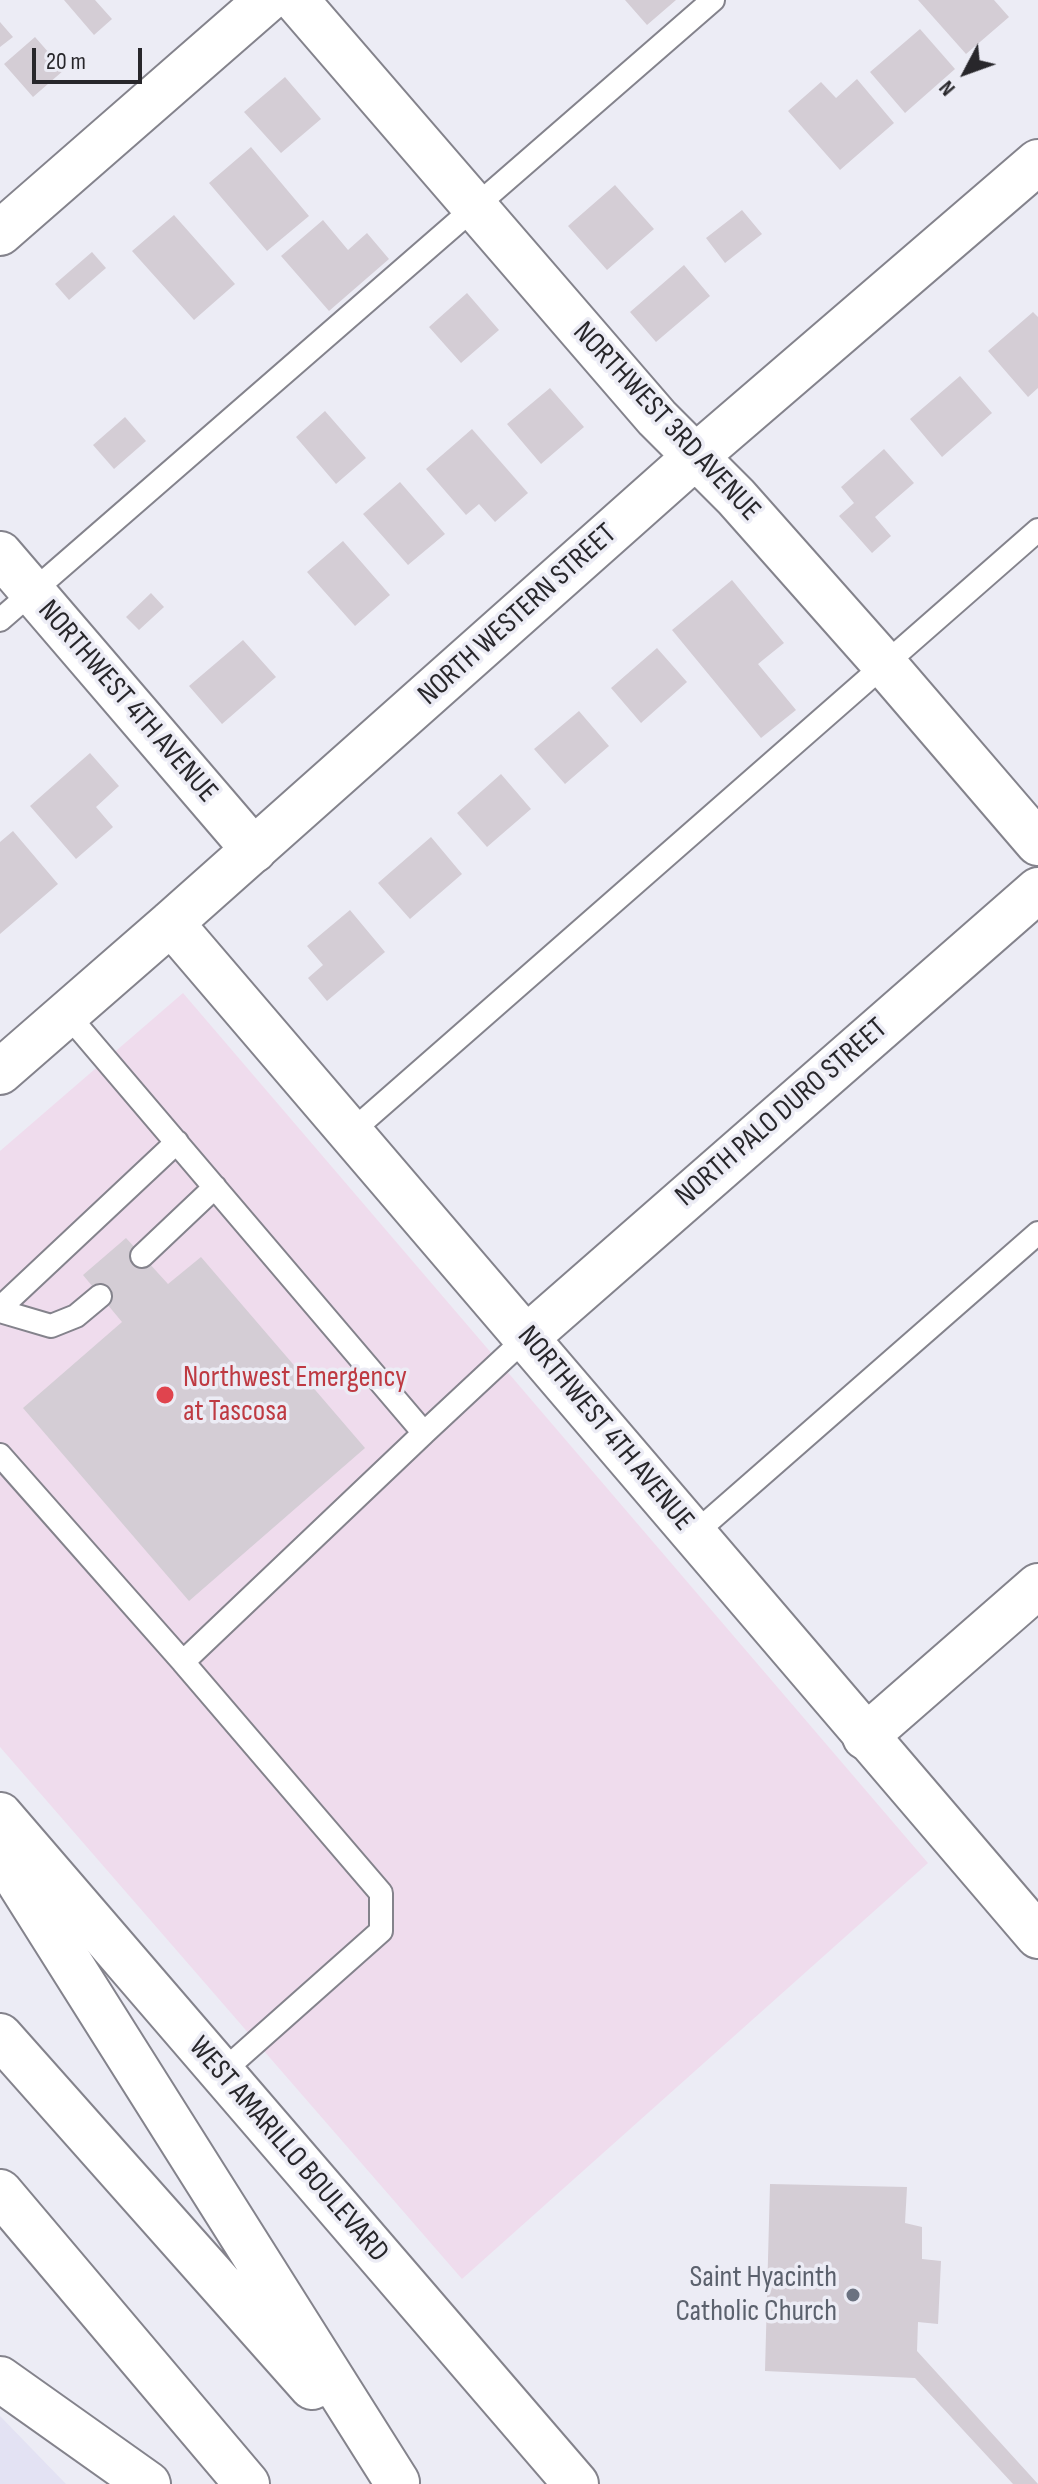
<!DOCTYPE html>
<style>
body{margin:0}
#map{position:relative;width:1038px;height:2484px;overflow:hidden;background:#ececf5;font-family:"Sofia Sans Condensed",sans-serif}
canvas{display:block}
.north{position:absolute;left:926px;top:32px;width:80px;height:80px;-webkit-text-stroke:6px #ececf5;paint-order:stroke;rotate:229deg;font-size:22px;font-weight:700;line-height:32px;text-align:center;color:#28272b}
.north::after{content:'';display:block;margin:auto;width:28px;height:36px;background:#28272b;clip-path:polygon(50% 0,100% 100%,50% 72%,0 100%)}
.scale{position:absolute;left:32px;top:48px;width:110px;height:36px;box-sizing:border-box;border:4px solid #28272b;border-top:0;padding-left:10px;font-size:24px;line-height:28px;white-space:nowrap;color:#28272b;-webkit-text-stroke:6px #ececf5;paint-order:stroke}
</style>
<div id="map">
<canvas width="1038" height="2484"></canvas>
<div class="north">N</div>
<div class="scale">20 m</div>
</div>
<script>
const context = document.querySelector('canvas').getContext('2d');
context.lineJoin = 'round';
function fill(path, color) { context.fillStyle = color; context.fill(path, 'evenodd'); }
function strokePath(path, color, width, dash) { context.strokeStyle = color; context.lineWidth = width; context.lineCap = dash ? 'butt' : 'round'; context.setLineDash(dash || []); context.stroke(path); }
function drawText(font, color, halo, rows, align = 'center') {
  context.font = font + ' "Sofia Sans Condensed",sans-serif'; context.lineWidth = 7; context.setLineDash([]); context.textBaseline = 'middle'; context.strokeStyle = halo; context.fillStyle = color; for (const [text, x, y, turn = 0] of rows) {
    context.save(); context.translate(x, y); context.rotate((+turn || 0) * Math.PI / 180); context.textAlign = isNaN(turn) ? turn : align; if (halo) context.strokeText(text, 0, 0); context.fillText(text, 0, 0); context.restore();
  }
}
fill(new Path2D(`
 M0 2416 66 2484H0Z`), '#e3e2f3');
fill(new Path2D(`
 M183 993 928 1863 462 2279 0 1747V1151Z`), '#efdced');
fill(new Path2D(`
 M64 0H95L112 19 94 35Z
 M625 0H676L647 25Z
 M918 0H994L1009 17 966 54Z
 M0 22 13 37 0 47Z
 M920 29 955 69 905 113 870 72Z
 M35 37 64 70 33 97 4 64Z
 M285 77 321 119 281 153 244 112Z
 M857 79 894 123 840 170 788 111 821 82 836 98Z
 M251 147 309 216 267 251 209 183Z
 M615 185 654 229 607 270 568 226Z
 M742 210 762 234 725 263 706 238Z
 M174 215 235 284 194 320 132 251Z
 M323 220 348 250 367 233 389 259 329 311 281 256Z
 M92 252 106 268 69 300 55 284Z
 M684 265 710 296 656 342 630 312Z
 M467 293 499 330 461 363 429 327Z
 M1033 312 1038 317V388L1028 397 988 351Z
 M960 376 992 413 942 457 910 419Z
 M550 388 584 427 541 464 507 424Z
 M325 411 366 458 336 484 296 437Z
 M125 417 146 441 114 469 93 445Z
 M472 429 528 493 495 522 479 504 466 515 426 469Z
 M884 449 914 483 875 517 891 536 872 553 839 516 854 503 841 487Z
 M400 482 445 534 408 565 363 514Z
 M343 541 390 595 355 626 307 572Z
 M732 580 784 643 758 664 796 710 761 738 672 630Z
 M151 593 164 607 139 630 126 617Z
 M243 640 276 677 222 724 189 686Z
 M657 648 687 682 641 723 611 688Z
 M579 711 609 746 565 784 534 749Z
 M90 753 119 786 96 807 113 827 76 859 30 806Z
 M501 774 531 809 487 847 457 813Z
 M13 831 58 884 0 934V842Z
 M431 837 462 874 410 919 378 883Z
 M350 910 385 952 327 1001 308 978 323 965 307 946Z
 M126 1238 168 1284 201 1257 365 1448 189 1601 23 1408 122 1322 83 1275Z
 M770 2184 907 2187 905 2223 922 2227V2259L941 2261 938 2324 918 2322 917 2351 1038 2484H1013L915 2378 765 2371Z`), '#d4cdd5');
const lane = new Path2D(`
 M0 620 713 0
 M67 1014 424 1433 527 1337
 M351 1132 1038 530
 M142 1256 215 1187
 M0 1308 177 1142
 M0 1311 51 1326 76 1316 100 1296
 M0 1455 183 1662 424 1433
 M694 1534 1038 1233
 M183 1662 381 1893V1931L221 2073`);
const street = new Path2D(`
 M0 233 267 0
 M0 554 254 850
 M865 1737 1038 1586`);
const secondary = new Path2D(`
 M296 0 657 418 736 497 885 665 1038 843
 M171 923 1038 1936
 M0 1072 171 923 695 457 1038 162
 M527 1337 1038 890
 M0 1815 576 2484`);
const highway = new Path2D(`
 M0 1852 397 2482
 M0 2036 312 2387
 M0 2192 247 2484
 M0 2379 148 2484`);
strokePath(lane, '#84838c', 26);
strokePath(street, '#84838c', 48);
strokePath(secondary, '#84838c', 48);
strokePath(highway, '#84838c', 48);
strokePath(lane, '#fff', 22);
strokePath(street, '#fff', 44);
strokePath(secondary, '#fff', 44);
strokePath(highway, '#fff', 44);
for (const [x, y, r, color] of [
 [165,1395,10,"#e0444e"],
 [853,2295,8,"#6b7280"]
]) { const dot = new Path2D(); dot.arc(x, y, r, 0, 2 * Math.PI); context.fillStyle = color; context.fill(dot); strokePath(dot, '#ececf5', 3); }
drawText('30px', '#28272b', '#ececf5', [
 ["NORTHWEST 3RD AVENUE",666,422,47],
 ["NORTH WESTERN STREET",518,615,-42],
 ["NORTHWEST 4TH AVENUE",127,702,49],
 ["NORTH PALO DURO STREET",782,1113,-41],
 ["NORTHWEST 4TH AVENUE",605,1429,50],
 ["WEST AMARILLO BOULEVARD",288,2150,49]
]);
drawText('30px', '#be3a42', '#ececf5', [
 ["Northwest Emergency",183,1378],
 ["at Tascosa",183,1412]
], 'left');
drawText('30px', '#5b616d', '#ececf5', [
 ["Saint Hyacinth",837,2278],
 ["Catholic Church",837,2312]
], 'right');
</script>
